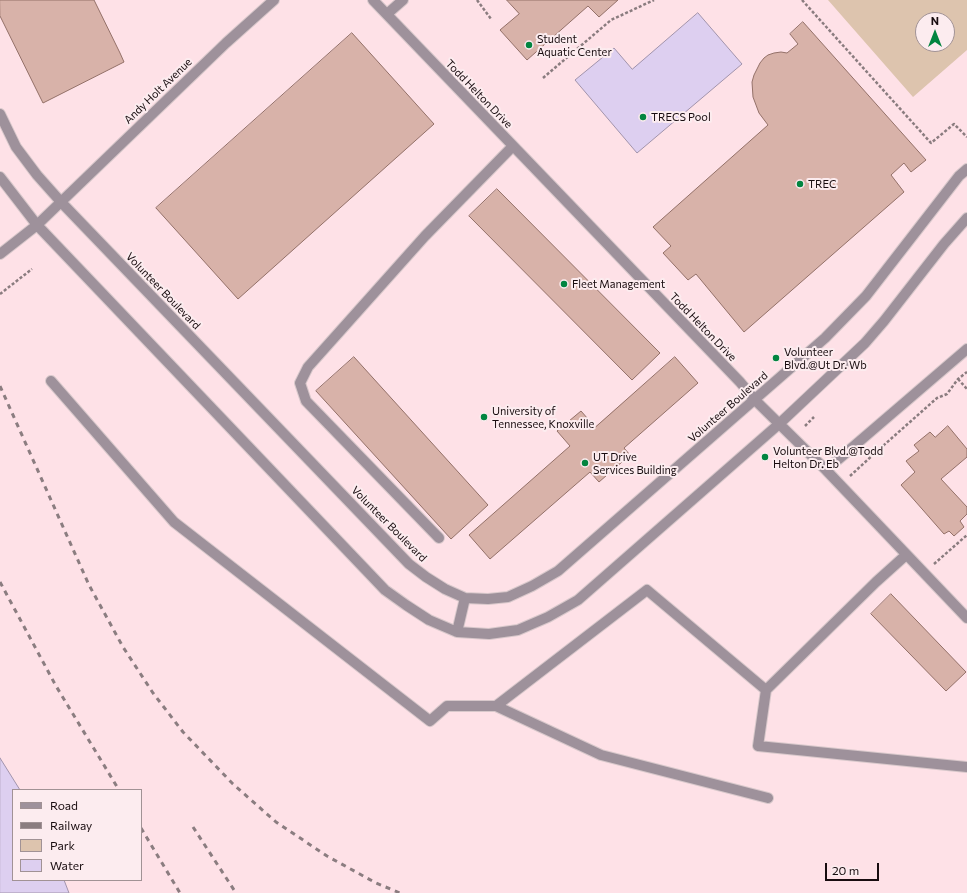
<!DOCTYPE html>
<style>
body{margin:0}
#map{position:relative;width:967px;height:893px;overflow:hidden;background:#fcecef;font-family:Commissioner,sans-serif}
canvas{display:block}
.legend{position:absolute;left:12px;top:789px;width:130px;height:92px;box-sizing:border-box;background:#fcecef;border:1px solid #a19295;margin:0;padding:5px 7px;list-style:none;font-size:12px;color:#180c0f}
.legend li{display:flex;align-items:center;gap:8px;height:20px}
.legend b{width:20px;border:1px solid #a19295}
.north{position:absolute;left:915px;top:12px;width:40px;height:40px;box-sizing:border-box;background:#fcecef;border:1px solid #a19295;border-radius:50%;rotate:0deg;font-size:11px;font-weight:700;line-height:16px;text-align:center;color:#180c0f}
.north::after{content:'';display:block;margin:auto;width:14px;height:18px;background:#028540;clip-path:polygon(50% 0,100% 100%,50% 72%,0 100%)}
.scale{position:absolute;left:825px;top:863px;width:54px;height:18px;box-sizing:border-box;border:2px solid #180c0f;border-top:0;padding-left:5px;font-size:12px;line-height:14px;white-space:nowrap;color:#180c0f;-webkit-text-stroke:3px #fcecef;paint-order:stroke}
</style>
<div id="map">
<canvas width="967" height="893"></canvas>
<ul class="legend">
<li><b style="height:5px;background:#9e919b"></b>Road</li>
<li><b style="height:5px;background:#8b7d80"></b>Railway</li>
<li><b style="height:11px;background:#ddc4ae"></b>Park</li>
<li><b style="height:11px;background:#ddcff0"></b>Water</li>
</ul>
<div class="north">N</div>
<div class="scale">20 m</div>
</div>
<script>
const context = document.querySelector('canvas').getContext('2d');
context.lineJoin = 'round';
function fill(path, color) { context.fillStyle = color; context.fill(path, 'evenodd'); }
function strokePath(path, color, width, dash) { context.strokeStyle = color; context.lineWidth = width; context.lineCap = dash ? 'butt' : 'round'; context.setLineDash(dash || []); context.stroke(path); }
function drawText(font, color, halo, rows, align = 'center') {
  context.font = font + ' Commissioner,sans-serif'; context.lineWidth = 4; context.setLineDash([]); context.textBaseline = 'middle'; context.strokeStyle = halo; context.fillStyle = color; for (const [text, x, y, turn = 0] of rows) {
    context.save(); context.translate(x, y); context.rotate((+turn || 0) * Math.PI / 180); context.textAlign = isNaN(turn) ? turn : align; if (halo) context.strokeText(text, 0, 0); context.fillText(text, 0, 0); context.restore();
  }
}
fill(new Path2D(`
 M0 0H967V893H0ZM923 20H947V44H923ZM13 790H141V880H13Z`), '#fee1e7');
fill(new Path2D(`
 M828 0H967V50L913 97ZM923 20H947V44H923Z`), '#ddc4ae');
const water = new Path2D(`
 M698 13 742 64 637 153 575 80 614 48 632 69Z
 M0 758 20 790H13V880H64L69 893H0Z`);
fill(water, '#ddcff0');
strokePath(water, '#a294ac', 1);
const building = new Path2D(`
 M0 0H94L120 53 124 62 43 103 0 16Z
 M507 0H618L599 17 588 6 527 60 500 30 519 14Z
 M803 22 926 160 911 172 904 163 891 175 904 192 744 332 696 274 688 280 663 253 671 246 653 227 768 125 759 113 753 97 752 82 754 75 760 63 764 58 768 55 774 53 781 52 787 53 798 44 790 34Z
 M352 33 434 124 238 299 156 208Z
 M497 189 660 353 632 380 469 216Z
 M354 357 488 505 451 539 316 391Z
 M675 357 698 383 624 448 630 455 599 482 590 472 490 559 469 535 570 446 557 431 581 411 595 427Z
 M948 426 967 449V457L941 479 967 507V514L960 521 964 527 954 536 949 531 944 534 901 485 915 472 906 461 919 451 914 445 930 432 935 437Z
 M891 594 966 672 946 691 871 614Z`);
fill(building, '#d8b2a9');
strokePath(building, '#947169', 1);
const minor = new Path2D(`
 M373 0 740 382 755 400 826 470 967 618
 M387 14 403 0
 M0 114 16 147 37 175 61 202 409 564 426 577 445 589 465 598 488 599 508 597 532 586 558 571 825 338 866 296 959 176 967 169
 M0 177 37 225 385 590 406 605 429 620 457 632 489 634 518 630 548 617 578 600 779 424 865 343 884 321 944 244 967 218
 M0 254 37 225 226 43 274 0
 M51 381 174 522 430 721 447 706H496
 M826 470 967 349
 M439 538 306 401 300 383 308 367 425 236 513 146
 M906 555 876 582 766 690 758 746 967 767
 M457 632 465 598
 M766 690 647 590 496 706 601 755 768 798`);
strokePath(minor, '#d8c8cb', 12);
strokePath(new Path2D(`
 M477 0 491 19
 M802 0 931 143 954 124 967 137
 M543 78 611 20 654 0
 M0 294 32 269
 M958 379 967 389
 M805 426 814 417
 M850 476 875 453 937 398 947 394 958 379 967 372
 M934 564 967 535`), '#8a7c7f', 2.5, [3, 2]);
strokePath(minor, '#9e919b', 10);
strokePath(new Path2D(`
 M0 386 89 585 123 647 153 693 183 732 233 784 276 822 327 856 376 883 400 893
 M0 582 56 686 119 790
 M193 827 236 893
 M141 828 180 893`), '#8b7d80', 3, [5, 5]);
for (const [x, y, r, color] of [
 [529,45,4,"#028540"],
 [643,117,4,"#028540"],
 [800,184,4,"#028540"],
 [564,284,4,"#028540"],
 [776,358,4,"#028540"],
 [484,417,4,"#028540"],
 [765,457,4,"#028540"],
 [585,463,4,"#028540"]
]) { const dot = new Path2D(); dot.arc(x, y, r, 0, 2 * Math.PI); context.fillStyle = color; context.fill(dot); strokePath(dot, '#fcecef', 1.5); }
drawText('11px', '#180c0f', '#fcecef', [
 ["Student",537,39],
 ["Aquatic Center",537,52],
 ["TRECS Pool",651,117],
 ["TREC",808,184],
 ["Fleet Management",572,284],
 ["Volunteer",784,352],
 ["Blvd.@Ut Dr. Wb",784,365],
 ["University of",492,411],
 ["Tennessee, Knoxville",492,424],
 ["Volunteer Blvd.@Todd",773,451],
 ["Helton Dr. Eb",773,464],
 ["UT Drive",593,457],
 ["Services Building",593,470]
], 'left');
drawText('11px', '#180c0f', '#fcecef', [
 ["Andy Holt Avenue",158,91,-44],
 ["Todd Helton Drive",479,94,46],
 ["Volunteer Boulevard",163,291,46],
 ["Todd Helton Drive",703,327,46],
 ["Volunteer Boulevard",728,407,-41],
 ["Volunteer Boulevard",389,524,45]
]);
</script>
